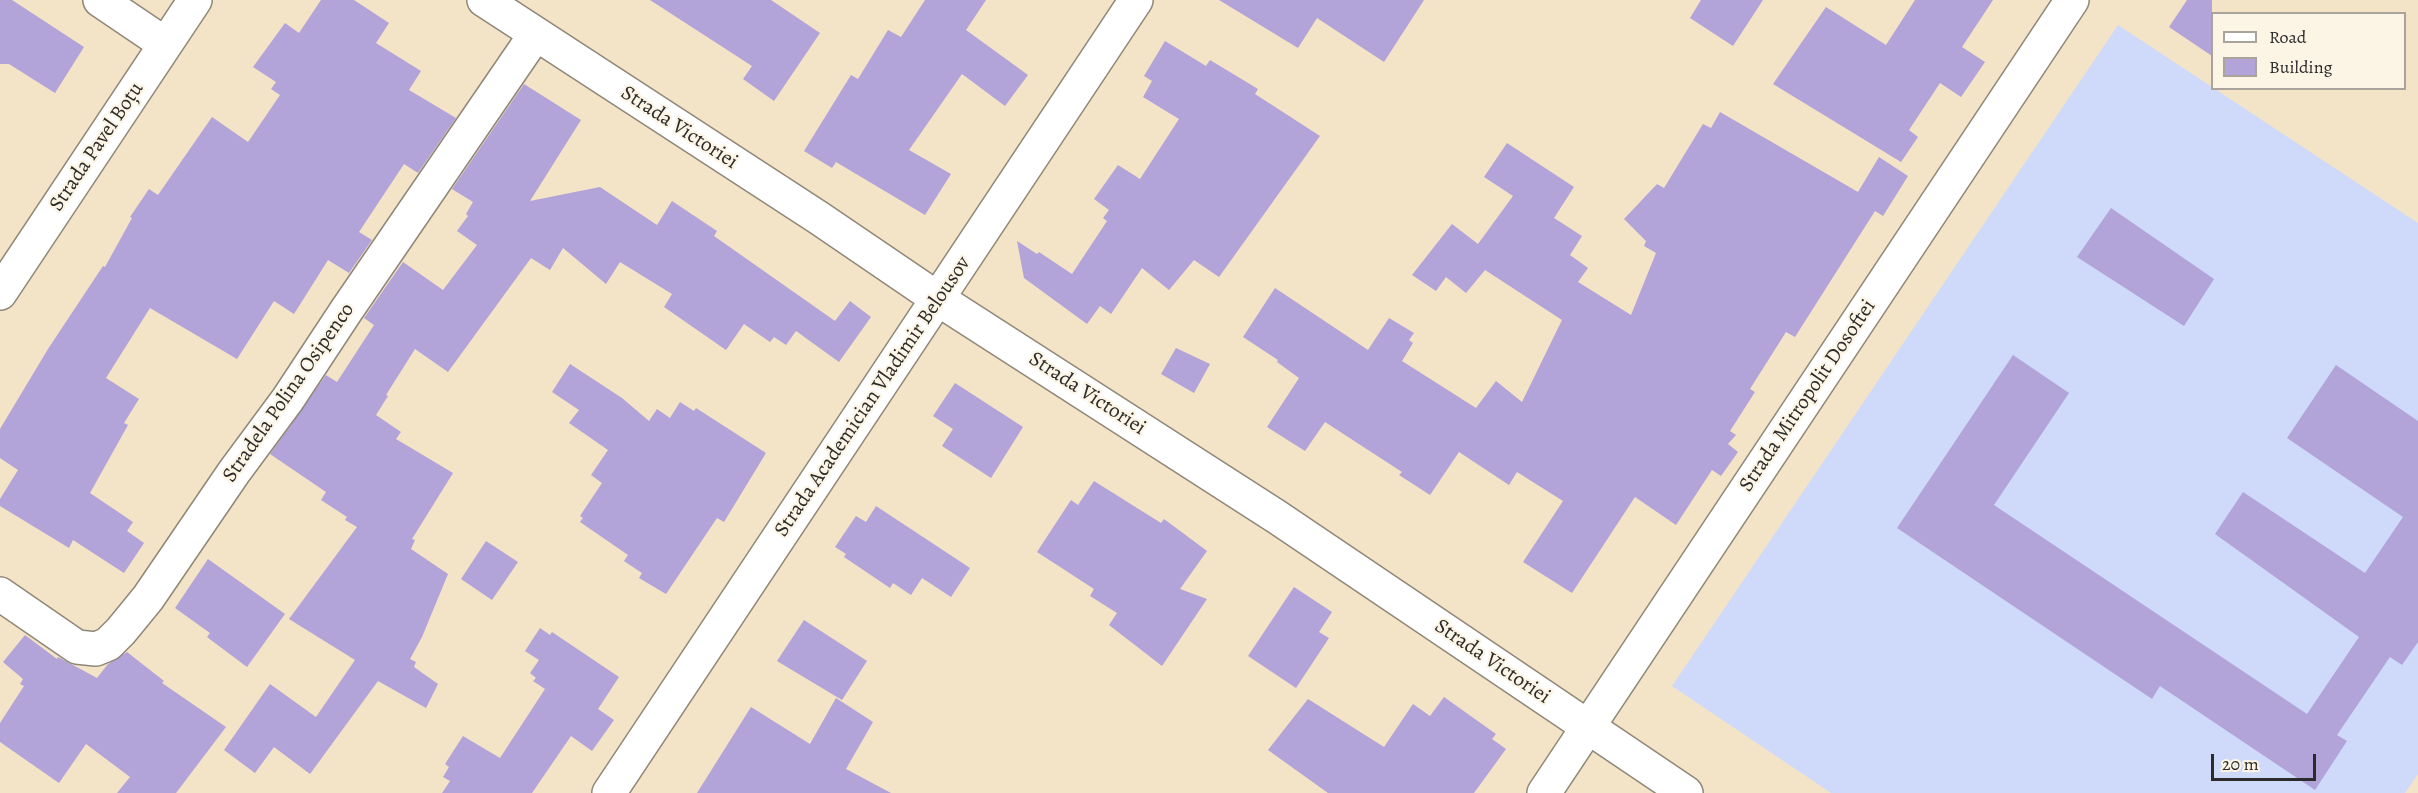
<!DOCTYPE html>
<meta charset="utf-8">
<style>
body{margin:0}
#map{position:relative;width:2418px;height:793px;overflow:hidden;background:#f3e3c7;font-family:Alegreya,serif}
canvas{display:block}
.legend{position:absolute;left:2211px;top:12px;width:195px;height:78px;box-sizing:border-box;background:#fcf5e5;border:2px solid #a8a49b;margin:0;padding:8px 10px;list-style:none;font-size:18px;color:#2b2b2b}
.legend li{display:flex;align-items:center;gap:12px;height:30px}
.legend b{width:30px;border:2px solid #a8a49b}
.scale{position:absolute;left:2211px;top:754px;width:105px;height:27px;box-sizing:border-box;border:3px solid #2b2b2b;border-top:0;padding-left:8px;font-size:18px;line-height:21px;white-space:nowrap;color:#2b2b2b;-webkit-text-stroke:4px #fcf5e5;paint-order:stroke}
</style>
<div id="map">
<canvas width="2418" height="793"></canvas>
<ul class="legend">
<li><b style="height:8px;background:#fff"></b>Road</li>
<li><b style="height:16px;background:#b2a3d9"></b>Building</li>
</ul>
<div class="scale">20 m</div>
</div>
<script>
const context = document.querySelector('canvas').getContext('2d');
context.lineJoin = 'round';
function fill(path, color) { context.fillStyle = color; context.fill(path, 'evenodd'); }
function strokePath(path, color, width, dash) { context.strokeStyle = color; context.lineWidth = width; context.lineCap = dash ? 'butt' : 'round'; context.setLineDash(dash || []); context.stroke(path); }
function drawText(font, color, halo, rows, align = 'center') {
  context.font = font + ' Alegreya,serif'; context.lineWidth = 4.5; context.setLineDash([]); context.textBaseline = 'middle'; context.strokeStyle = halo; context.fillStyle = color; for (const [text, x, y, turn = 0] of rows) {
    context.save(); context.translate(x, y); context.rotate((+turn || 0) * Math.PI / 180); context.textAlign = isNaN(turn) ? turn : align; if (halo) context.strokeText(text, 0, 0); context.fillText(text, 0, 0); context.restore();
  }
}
fill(new Path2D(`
 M2118 25 2418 223V774L2405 793H1831L1672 686Z`), '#cfdafa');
fill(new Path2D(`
 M0 0H12L84 47 55 93 9 64H0Z
 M321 0H354L389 23 376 43 421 71 409 90 456 118 418 173 404 164 359 232 372 240 349 273 328 260 294 314 274 301 237 359 150 308 106 378 139 399 124 423 128 425 90 493 133 522 127 531 144 543 124 573 73 540 69 548 0 506V499L18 470 0 458V429L48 349 103 266 105 267 132 218 130 217 149 189 158 195 212 117 248 142 280 95 271 89 276 82 253 67 285 23 299 33Z
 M650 0H771L820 33 774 101 743 79 752 66Z
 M925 0H986L966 30 1028 75 1005 106 962 74 909 150 951 174 925 215 836 162 832 168 804 151 851 75 858 79 888 30 901 37Z
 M1219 0H1424L1384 62 1317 18 1298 48Z
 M1701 0H1763L1733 46 1690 18Z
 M1915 0H1993L1962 47 1985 62 1961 97 1940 83 1909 130 1918 137 1901 162 1773 84 1826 7 1886 45Z
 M2187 0H2212V56L2169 27Z
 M1165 41 1206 66 1210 60 1258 89 1255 94 1320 136 1219 277 1194 260 1169 290 1142 268 1111 314 1100 306 1087 324 1024 278 1017 241 1037 254 1039 252 1072 274 1107 221 1103 218 1109 210 1094 199 1118 165 1140 179 1179 119 1143 97 1152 81 1144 76Z
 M524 84 581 120 530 201 600 187 657 225 672 201 717 231 714 236 835 321 850 301 871 317 839 362 796 331 786 345 774 337 770 342 744 324 726 350 664 307 672 294 620 262 606 284 563 248 550 270 531 258 448 372 415 349 386 395 388 396 376 415 401 432 396 439 453 473 412 539 415 540 411 549 448 574 422 637 410 659 416 662 414 667 438 684 426 708 378 681 310 774 274 747 255 773 224 750 270 684 316 717 355 660 289 619 357 527 345 520 347 517 321 500 326 492 270 454 326 375 337 382 374 325 364 318 403 262 443 290 477 245 457 231 468 216 466 214 473 202 452 189Z
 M1720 112 1858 192 1879 157 1908 176 1883 216 1875 211 1795 337 1786 332 1750 389 1755 392 1730 431 1736 435 1728 444 1738 452 1721 476 1712 470 1676 525 1635 497 1572 593 1523 562 1563 501 1517 472 1509 485 1459 452 1430 495 1399 475 1402 472 1325 422 1305 451 1267 427 1299 378 1277 362 1278 360 1243 337 1275 288 1368 350 1389 318 1414 333 1409 340 1413 343 1402 361 1476 408 1496 381 1522 402 1562 320 1485 270 1466 293 1446 277 1436 291 1412 275 1452 224 1478 244 1513 196 1484 177 1507 143 1574 187 1554 218 1582 236 1570 255 1588 268 1578 282 1631 315 1656 253 1644 246 1646 241 1624 219 1657 184 1664 188 1703 124 1711 128Z
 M2111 208 2214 279 2184 326 2077 257Z
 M1176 348 1210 364 1194 393 1161 374Z
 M2013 355 2069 393 1994 505 2307 714 2359 637 2215 534 2243 492 2365 573 2403 517 2287 438 2336 365 2418 421V642L2402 665 2390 657 2337 735 2347 741 2315 790 2160 686 2152 699 1897 528Z
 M570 364 622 398 649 421 657 409 670 418 680 402 694 411 696 408 766 453 724 522 717 518 666 594 639 578 642 573 624 561 628 555 580 522 583 518 580 516 602 483 591 475 608 450 569 423 579 410 552 392Z
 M955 383 1023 427 991 478 942 446 953 429 933 416Z
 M1094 481 1161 523 1164 519 1207 551 1180 589 1207 599 1162 666 1109 625 1117 613 1090 596 1094 589 1037 552 1071 500 1078 505Z
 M876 506 970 568 951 597 922 578 911 595 893 583 890 588 844 557 846 554 835 547 856 516 866 522Z
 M486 541 518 562 492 600 461 579Z
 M208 559 285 614 247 667 207 637 210 633 175 608Z
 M1294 587 1332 612 1319 632 1329 638 1296 688 1248 656Z
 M804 620 867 661 842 700 777 661Z
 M540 628 550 635 552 632 619 677 598 709 614 720 592 751 571 736 532 793H442L450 781 443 777 449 767 445 764 463 736 500 758 545 689 533 681 536 678 530 673 539 660 525 651Z
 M25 635 57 659 58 657 97 678 108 664 127 652 164 681 162 683 226 727 176 793H117L130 777 86 744 59 783 0 742V723L24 686 20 684 23 679 3 662Z
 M1444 697 1496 734 1492 739 1506 749 1474 793H1328L1268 750 1308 699 1384 747 1413 704 1430 716Z
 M836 698 873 722 846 769 891 793H697L751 707 810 744Z`), '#b2a3d9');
const minor = new Path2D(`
 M100 0 165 44
 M484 0 819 218 938 299 1277 517 1686 793
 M0 594 77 647 96 649 108 644 121 631 148 598 234 472 288 399 346 311 535 35
 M609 793 1136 0
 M1544 793 2072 0`);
const major = new Path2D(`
 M0 293 195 0`);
strokePath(minor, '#8f8779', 36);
strokePath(major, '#8f8779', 36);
strokePath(minor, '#fff', 33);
strokePath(major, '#fff', 33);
drawText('21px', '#2b2b2b', '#fcf5e5', [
 ["Strada Victoriei",679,128,33],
 ["Strada Pavel Boțu",97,147,-56],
 ["Stradela Polina Osipenco",289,393,-55],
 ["Strada Victoriei",1087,394,33],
 ["Strada Mitropolit Dosoftei",1808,396,-56],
 ["Strada Academician Vladimir Belousov",873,397,-56],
 ["Strada Victoriei",1492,662,34]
]);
</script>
